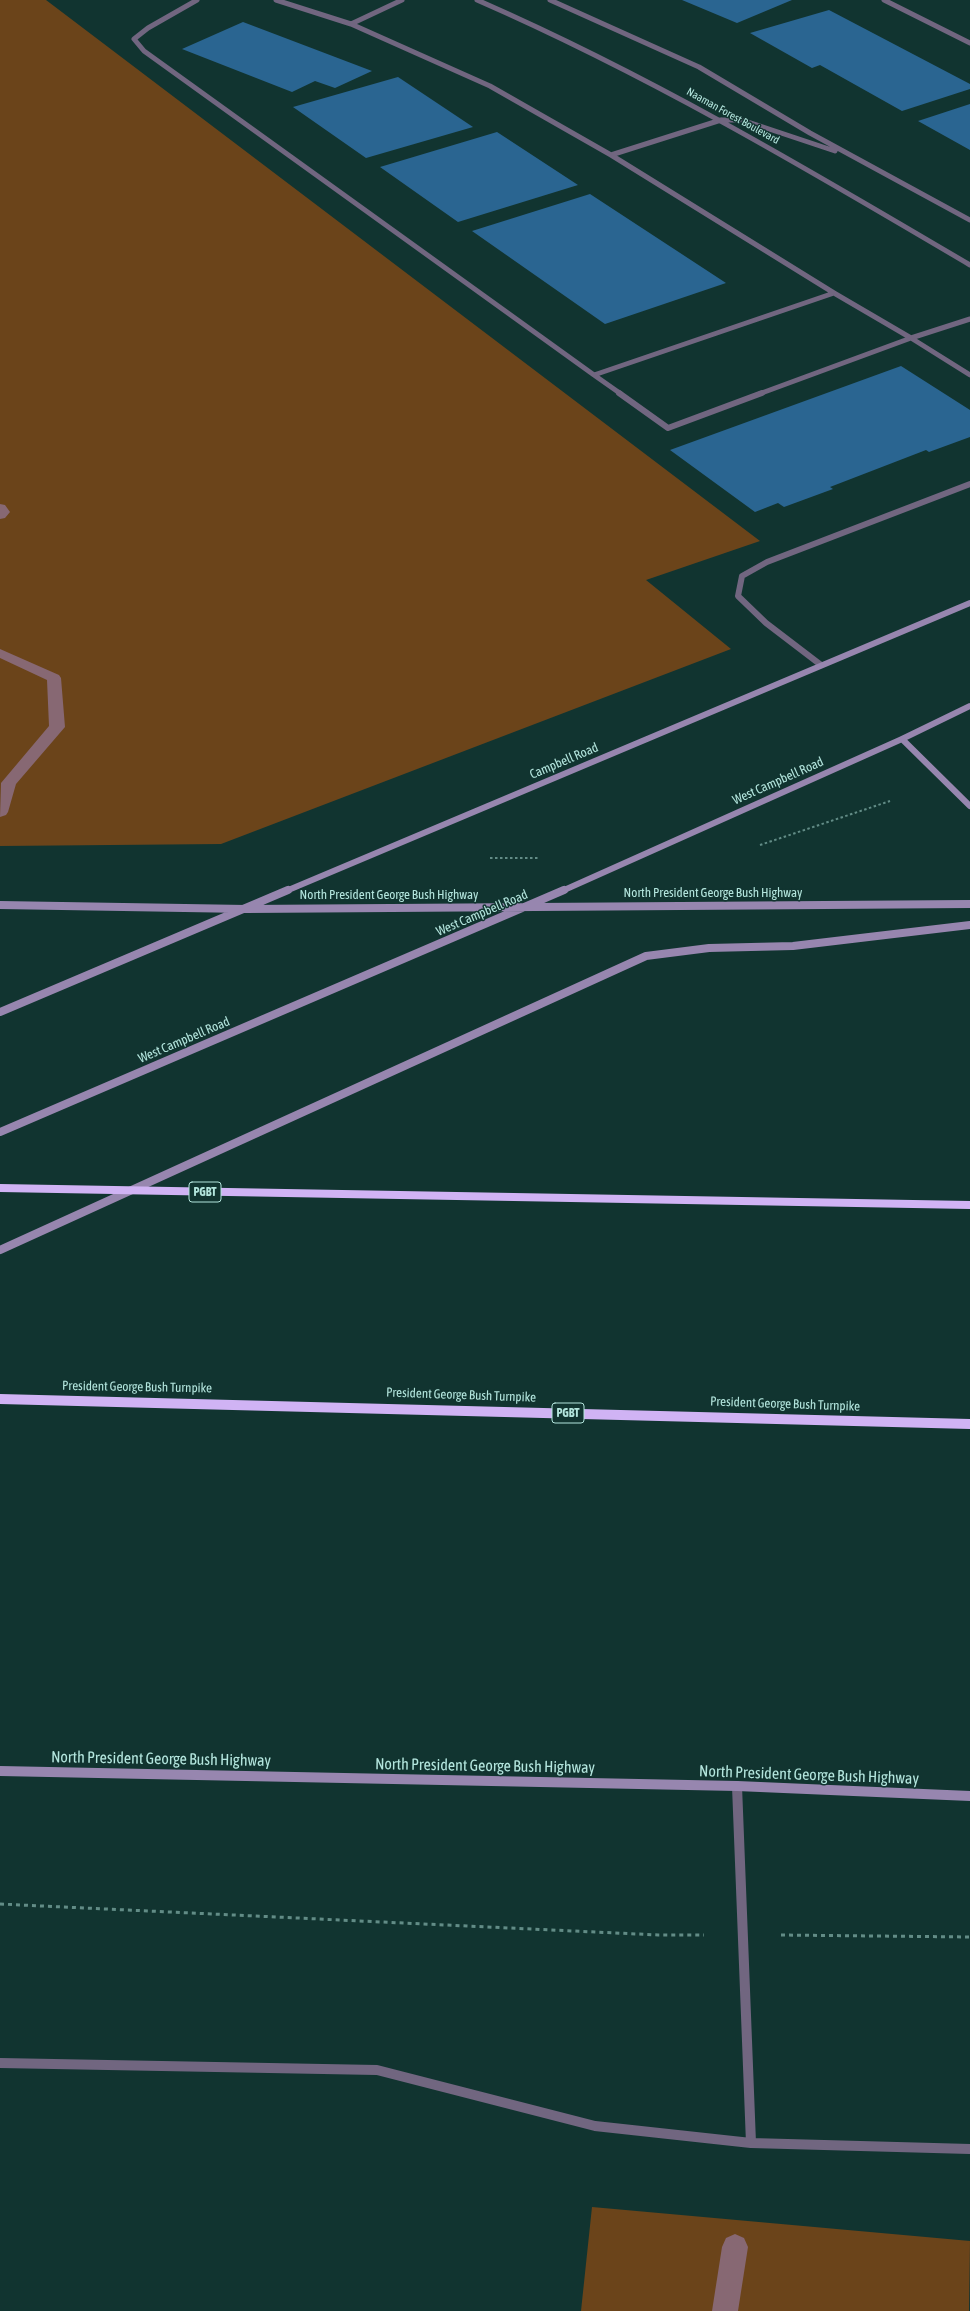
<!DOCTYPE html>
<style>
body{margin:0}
canvas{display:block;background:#113430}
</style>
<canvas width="970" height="2311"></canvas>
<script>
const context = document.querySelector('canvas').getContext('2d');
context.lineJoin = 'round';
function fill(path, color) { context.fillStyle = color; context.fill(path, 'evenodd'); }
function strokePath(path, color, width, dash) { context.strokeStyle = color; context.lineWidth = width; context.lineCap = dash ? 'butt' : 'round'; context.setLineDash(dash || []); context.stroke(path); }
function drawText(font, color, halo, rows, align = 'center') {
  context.font = font + ' "Asap Condensed",sans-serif'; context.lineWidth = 3; context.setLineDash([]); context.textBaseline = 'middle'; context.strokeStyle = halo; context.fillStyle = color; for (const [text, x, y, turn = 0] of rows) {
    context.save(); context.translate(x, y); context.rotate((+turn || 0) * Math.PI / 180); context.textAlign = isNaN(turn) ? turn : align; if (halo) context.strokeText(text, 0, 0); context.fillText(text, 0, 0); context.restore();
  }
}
fill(new Path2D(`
 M0 0H46L760 541 646 580 731 649 221 844 0 846Z
 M592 2207 970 2241 969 2311H581Z`), '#6b441a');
fill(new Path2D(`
 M0 504 5 505 10 512 5 518 0 519Z
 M0 649 59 675 61 678 65 727 16 784 8 812 6 815 0 817 1 783 49 726 47 680 0 658Z
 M735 2234 744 2238 748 2247 738 2311H712L722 2247 726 2238Z`), '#876873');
fill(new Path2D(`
 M682 0H792L737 23Z
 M829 10 970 84V89L902 111 820 65 812 68 750 33Z
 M243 22 372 71 335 88 315 81 292 92 182 49Z
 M398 77 473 127 366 158 293 107Z
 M970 104V150L918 121Z
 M497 132 578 185 458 222 380 167Z
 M590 194 726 283 605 324 472 231Z
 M901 366 970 410V437L929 452 926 450 830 487 833 489 784 507 778 503 755 512 670 450Z`), '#2a6591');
strokePath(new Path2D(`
 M760 845 890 801
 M490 858H538`), '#628c86', 2, [2.5, 2.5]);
strokePath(new Path2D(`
 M0 1904 658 1935H704
 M781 1935 970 1937`), '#628c86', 3, [4, 4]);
strokePath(new Path2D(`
 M197 0 148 28 134 39 144 51 594 375 834 293 611 155 490 86 351 24
 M276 0 351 24 402 0
 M611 155 721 120
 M834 293 911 338
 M970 319 911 338 970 375
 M594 375 621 394
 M759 394 911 338`), '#716680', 5);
strokePath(new Path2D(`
 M619 393 668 428 762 393
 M821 665 766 623 738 596 742 576 767 562 970 484`), '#716680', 6);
strokePath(new Path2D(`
 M0 2063 377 2070 595 2126 751 2143 737 1786
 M751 2143 970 2149`), '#716680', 10);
strokePath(new Path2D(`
 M884 0 970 43`), '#716680', 5);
strokePath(new Path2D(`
 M477 0C649 75 809 170 970 265
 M550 0 699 67 810 133 970 220
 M722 120H742L835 151`), '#716680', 5);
strokePath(new Path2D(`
 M902 739 970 806
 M286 891 970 603
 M562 891 902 739 970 706`), '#9786af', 6);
strokePath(new Path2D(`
 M0 905 246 909 970 904
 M0 1012 288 890
 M0 1132 564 890
 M0 1250 646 956 709 948 793 946 970 925`), '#9786af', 8);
strokePath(new Path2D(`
 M0 1771 737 1786 970 1796`), '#9786af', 10);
fill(new Path2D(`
 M0 1184 970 1201V1209L0 1192Z
 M0 1394 970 1419V1429L0 1404Z`), '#d0b3f4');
drawText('11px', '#b3e5dd', '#113430', [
 ["Naaman Forest Boulevard",733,116,29]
]);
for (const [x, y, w] of [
 [205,1192,32],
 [568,1413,32]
]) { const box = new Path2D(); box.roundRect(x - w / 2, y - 10, w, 20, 3); context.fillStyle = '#113430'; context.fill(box); strokePath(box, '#b3e5dd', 1); }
drawText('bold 12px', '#b3e5dd', null, [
 ["PGBT",205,1192],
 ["PGBT",568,1413]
]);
drawText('13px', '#b3e5dd', '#113430', [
 ["Campbell Road",564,761,-23],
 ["West Campbell Road",778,781,-24],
 ["North President George Bush Highway",713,893],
 ["North President George Bush Highway",389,895],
 ["West Campbell Road",482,913,-23],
 ["West Campbell Road",184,1040,-23],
 ["President George Bush Turnpike",137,1387,1],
 ["President George Bush Turnpike",461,1395,2],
 ["President George Bush Turnpike",785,1404,2]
]);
drawText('16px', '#b3e5dd', '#113430', [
 ["North President George Bush Highway",161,1759,1],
 ["North President George Bush Highway",485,1766,1],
 ["North President George Bush Highway",809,1775,2]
]);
</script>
